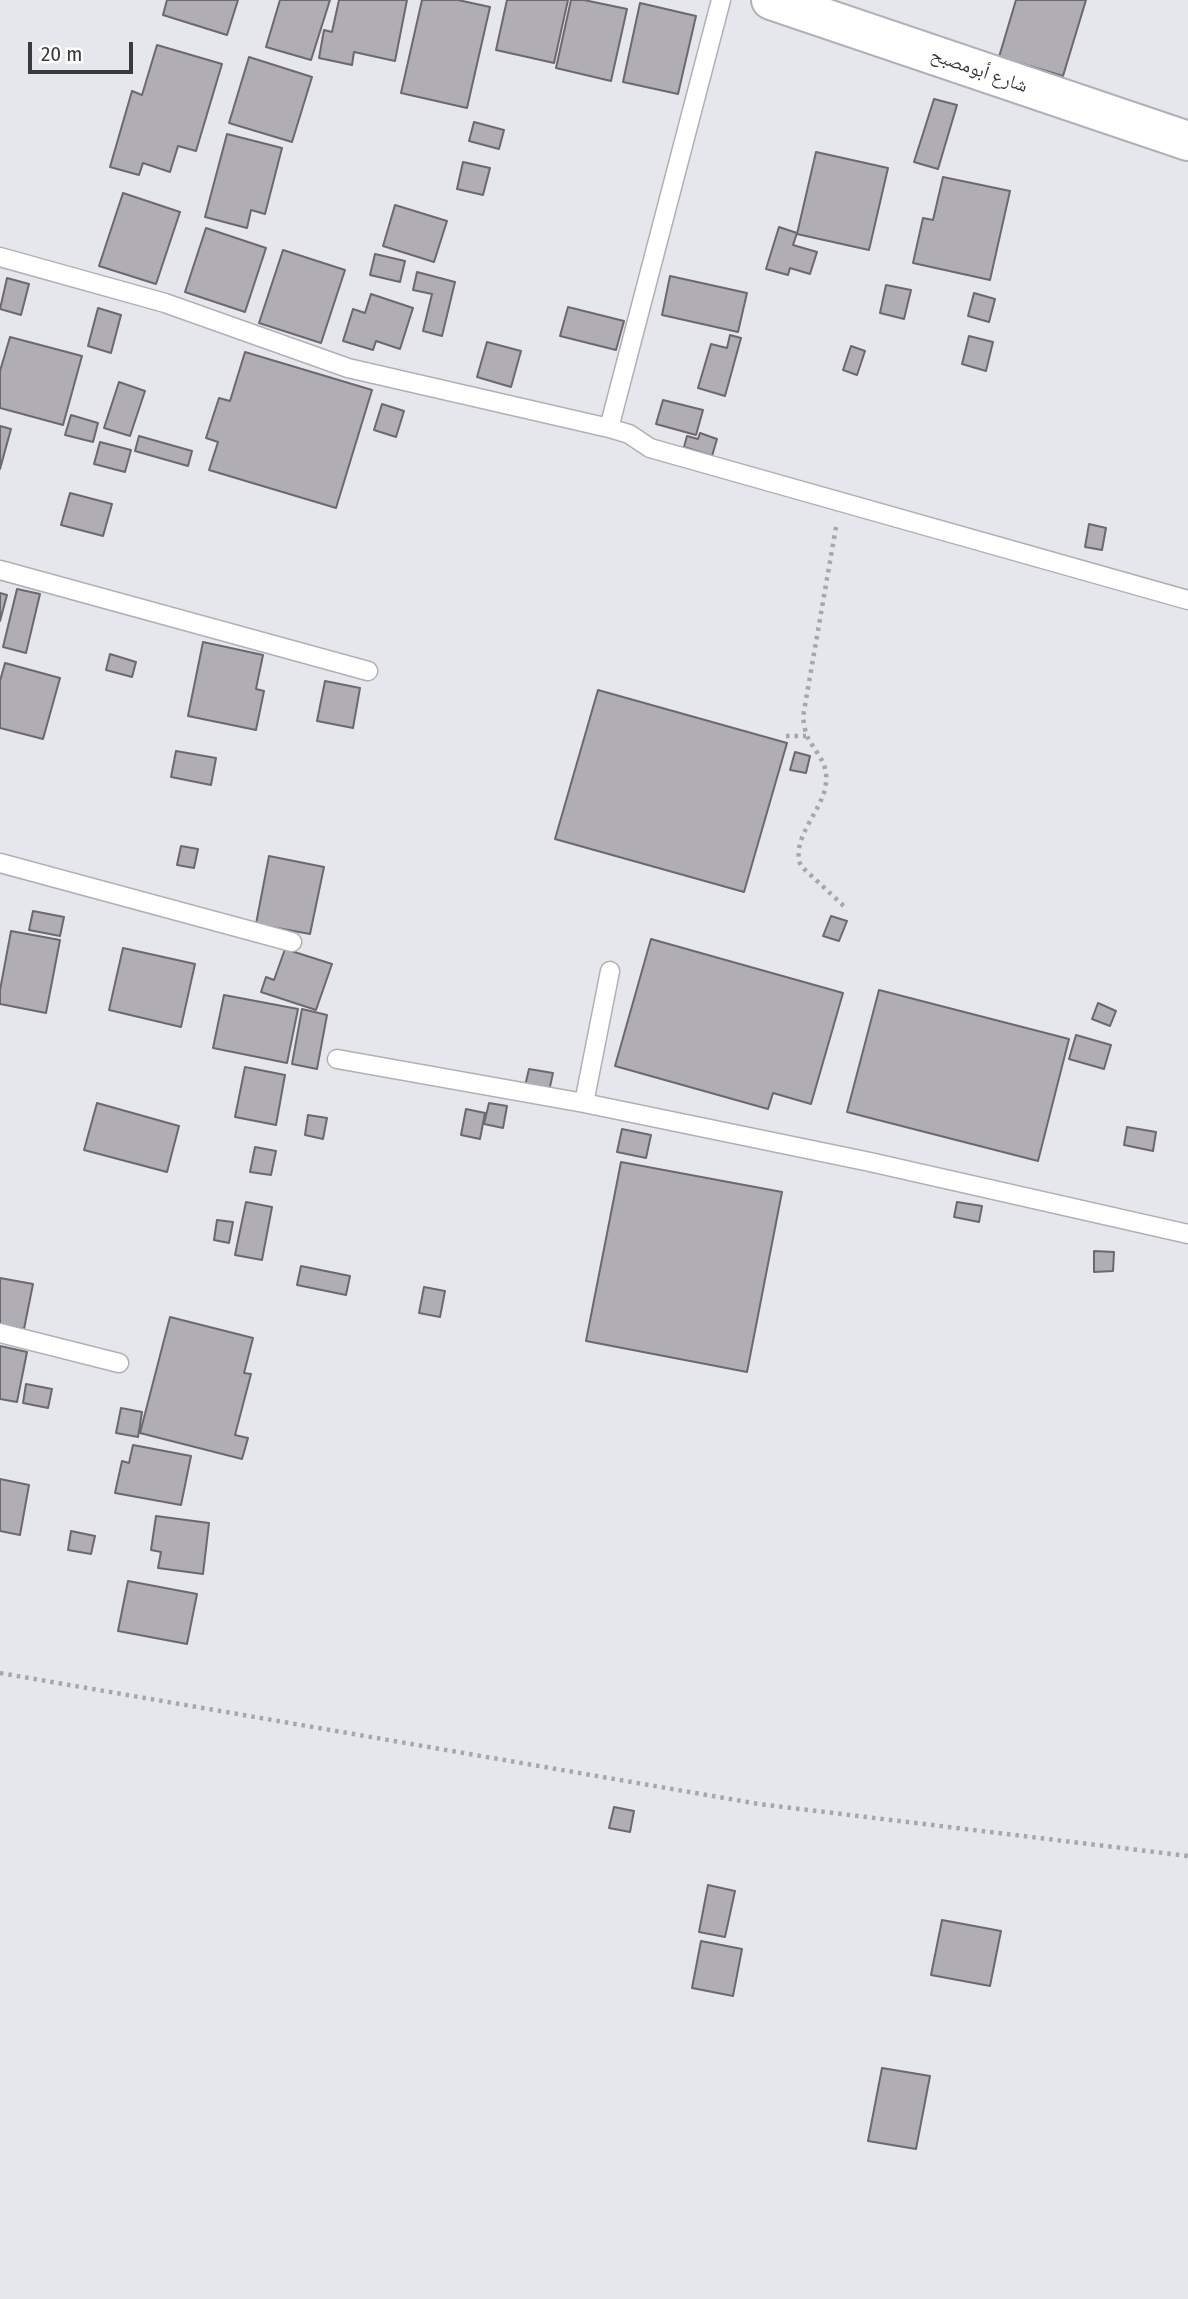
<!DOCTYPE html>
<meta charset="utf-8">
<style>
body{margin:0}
#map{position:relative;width:1188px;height:2299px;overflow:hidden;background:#e6e6ed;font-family:"Fira Sans Condensed",sans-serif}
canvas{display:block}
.scale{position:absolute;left:28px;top:42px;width:105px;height:32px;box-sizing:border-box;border:4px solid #3a3a3d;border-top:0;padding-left:9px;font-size:21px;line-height:24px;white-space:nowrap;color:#3a3a3d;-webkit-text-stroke:5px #fff;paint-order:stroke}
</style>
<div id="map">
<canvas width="1188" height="2299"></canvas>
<div class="scale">20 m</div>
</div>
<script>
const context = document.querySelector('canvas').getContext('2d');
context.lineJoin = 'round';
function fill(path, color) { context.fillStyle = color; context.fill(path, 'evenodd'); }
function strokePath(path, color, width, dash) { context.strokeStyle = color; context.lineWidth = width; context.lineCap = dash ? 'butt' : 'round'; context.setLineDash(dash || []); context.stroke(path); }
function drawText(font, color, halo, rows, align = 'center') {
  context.font = font + ' "Fira Sans Condensed","Noto Naskh Arabic",sans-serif'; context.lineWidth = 7; context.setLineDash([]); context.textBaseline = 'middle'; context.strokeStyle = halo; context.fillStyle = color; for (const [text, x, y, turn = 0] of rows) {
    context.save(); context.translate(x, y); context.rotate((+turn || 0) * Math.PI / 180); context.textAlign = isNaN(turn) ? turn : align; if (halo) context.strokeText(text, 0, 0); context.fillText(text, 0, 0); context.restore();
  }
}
const building = new Path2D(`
 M167 0H238L227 35 163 15Z
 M280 0H330L311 60 266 47Z
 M339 0H407L395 61 354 52 352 65 319 58 324 30 332 32Z
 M422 0H458L490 7 467 108 401 93Z
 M507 0H568L554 63 496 50Z
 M571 0H584L627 9 611 81 556 68Z
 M1016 0H1086L1063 76 999 57Z
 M640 3 696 16 678 94 623 82Z
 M157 45 222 64 196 151 178 146 170 172 143 163 139 175 110 167 132 91 142 95Z
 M249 57 312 77 292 142 229 123Z
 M934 99 957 105 938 169 914 162Z
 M474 122 504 130 499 149 469 141Z
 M227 134 282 148 265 214 251 210 247 228 205 217Z
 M816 152 888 168 869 250 797 234Z
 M463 162 490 168 483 195 457 189Z
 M943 177 1010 191 990 280 913 263 923 218 933 220Z
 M123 193 180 212 156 284 99 266Z
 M395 205 447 221 434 262 383 246Z
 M779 227 797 233 793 245 817 252 810 274 790 268 788 275 766 269Z
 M206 228 266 248 245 312 185 292Z
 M283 250 345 270 321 343 259 323Z
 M375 254 405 261 400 282 370 275Z
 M417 272 455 282 442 336 423 331 432 294 413 290Z
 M670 276 747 293 738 332 662 315Z
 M7 278 29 284 21 315 0 309Z
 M886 285 911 290 904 319 880 313Z
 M974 293 995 299 989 322 968 316Z
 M371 294 413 308 400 349 376 341 373 350 343 341 353 309 365 313Z
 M568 307 624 321 616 350 560 336Z
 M98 308 121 315 111 353 88 346Z
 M730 335 741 338 725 396 698 388 711 344 727 348Z
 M969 336 993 342 986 371 962 364Z
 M10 337 82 356 63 425 0 408V371Z
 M487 342 521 351 511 387 477 377Z
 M851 346 865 351 857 375 843 370Z
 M245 352 372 390 336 508 209 470 218 442 206 438 219 398 230 401Z
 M119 382 145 391 130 436 104 428Z
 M663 400 703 410 696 435 656 424Z
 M382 404 404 411 396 437 374 430Z
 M71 415 98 423 93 442 65 435Z
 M0 426 11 429 0 469Z
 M700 433 717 439 712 456 684 447 687 436 698 439Z
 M139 436 192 451 188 466 135 451Z
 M100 442 131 450 125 472 94 464Z
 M70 493 112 504 103 536 61 525Z
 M1089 524 1106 528 1102 550 1085 547Z
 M17 589 40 594 26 653 3 647Z
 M0 593 7 595 0 621Z
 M203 642 263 655 256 689 264 691 256 730 188 716Z
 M110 654 136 662 132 677 106 670Z
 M5 663 60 678 43 739 0 728V681Z
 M325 681 360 688 353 728 317 721Z
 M598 690 787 743 744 892 555 839Z
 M176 751 216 758 211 785 171 777Z
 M795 752 810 756 806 773 790 770Z
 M181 846 198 849 194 868 177 865Z
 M269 856 324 867 310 934 256 924Z
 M33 911 64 917 60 936 29 930Z
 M831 916 847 921 839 941 823 936Z
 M11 931 60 940 46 1013 0 1004V990Z
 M651 939 843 993 811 1104 773 1093 768 1109 615 1066Z
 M123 948 195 964 181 1027 109 1010Z
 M285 949 332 964 316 1010 261 992 266 977 274 980Z
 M879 990 1069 1039 1038 1161 847 1112Z
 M224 995 298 1009 287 1063 213 1048Z
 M1098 1003 1116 1011 1110 1026 1092 1019Z
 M302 1009 327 1015 317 1069 292 1064Z
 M1076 1035 1111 1045 1104 1069 1069 1059Z
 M245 1067 285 1075 276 1125 235 1117Z
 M529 1069 553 1073 549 1091 525 1086Z
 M97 1103 179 1126 167 1172 84 1150Z
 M489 1103 507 1106 503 1128 484 1124Z
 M466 1109 485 1113 480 1139 461 1135Z
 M308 1115 327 1118 323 1139 305 1135Z
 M1127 1127 1156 1132 1153 1151 1124 1145Z
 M622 1129 651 1135 646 1158 617 1152Z
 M255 1147 276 1151 271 1175 250 1172Z
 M621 1162 782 1192 747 1372 586 1341Z
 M246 1202 272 1207 262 1260 235 1255Z
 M957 1202 982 1206 979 1222 954 1217Z
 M217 1220 233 1222 229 1243 214 1240Z
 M1094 1251 1114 1252 1113 1271 1094 1272Z
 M301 1266 350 1276 346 1295 297 1285Z
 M0 1278 33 1284 24 1329 0 1325Z
 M424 1287 445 1291 440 1317 419 1313Z
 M170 1317 253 1338 244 1373 251 1374 235 1435 248 1438 242 1459 140 1433Z
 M0 1346 27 1352 17 1402 0 1399Z
 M26 1384 52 1389 48 1408 23 1403Z
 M121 1408 142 1412 138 1437 116 1433Z
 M133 1445 191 1456 181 1505 115 1493 122 1461 129 1463Z
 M0 1479 29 1485 20 1535 0 1531Z
 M156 1516 209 1523 203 1574 158 1568 161 1552 151 1550Z
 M71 1531 95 1536 91 1554 68 1550Z
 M128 1581 197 1594 187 1644 118 1631Z
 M614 1807 634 1811 630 1832 609 1828Z
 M708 1885 735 1891 725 1937 699 1932Z
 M942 1920 1001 1931 990 1986 931 1975Z
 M701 1941 742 1949 733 1996 692 1988Z
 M882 2068 930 2076 916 2149 868 2141Z`);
fill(building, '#b0adb4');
strokePath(building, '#6b696f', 2);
const service = new Path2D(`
 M0 257 165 303 348 368 609 428 721 0
 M609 428 629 434 650 448 1188 600
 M0 570 368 671
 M0 863 292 942
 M337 1059 584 1103 870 1162 1188 1234
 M584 1103 610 971
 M0 1333 119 1363`);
const tertiary = new Path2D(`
 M771 0 1188 141`);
strokePath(service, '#b0b0b7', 21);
strokePath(tertiary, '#b0b0b7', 42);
strokePath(new Path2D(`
 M836 527 803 717C804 724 805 732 808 738 819 758 830 764 825 789 820 812 790 841 801 866L847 909
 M786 736H806
 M0 1673 759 1804 1188 1856`), '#a6a6ab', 4.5, [3.5, 5]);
strokePath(service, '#fff', 18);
strokePath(tertiary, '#fff', 38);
drawText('19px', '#3a3a3d', '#fff', [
 ["شارع أبومصبح",979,71,19]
]);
</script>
